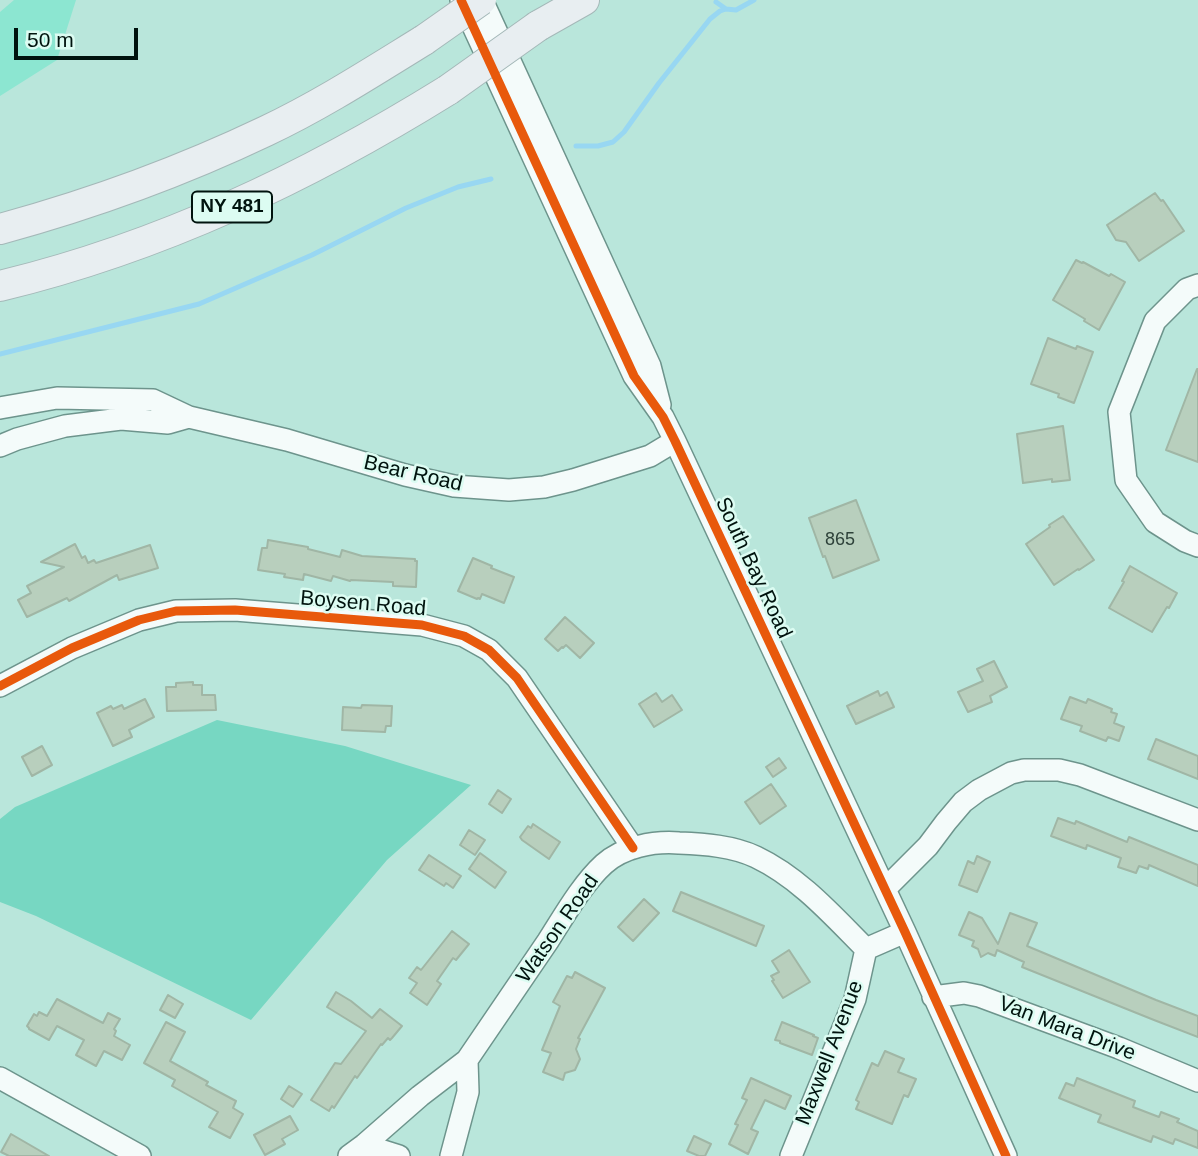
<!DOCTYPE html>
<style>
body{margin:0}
#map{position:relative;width:1198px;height:1156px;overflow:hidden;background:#b9e6db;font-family:Helvetica,sans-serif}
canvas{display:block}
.scale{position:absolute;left:14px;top:28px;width:124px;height:32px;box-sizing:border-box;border:4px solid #00130e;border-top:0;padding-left:9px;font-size:21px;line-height:24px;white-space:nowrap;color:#00130e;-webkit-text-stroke:5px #dcfcf2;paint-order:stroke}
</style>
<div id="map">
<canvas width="1198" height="1156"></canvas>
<div class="scale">50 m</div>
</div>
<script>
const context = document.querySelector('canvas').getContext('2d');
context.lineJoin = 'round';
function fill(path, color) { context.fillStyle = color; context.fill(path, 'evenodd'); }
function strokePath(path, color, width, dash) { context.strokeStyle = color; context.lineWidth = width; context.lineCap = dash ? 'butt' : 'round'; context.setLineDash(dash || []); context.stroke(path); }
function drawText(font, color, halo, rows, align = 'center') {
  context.font = font + ' Helvetica,sans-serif'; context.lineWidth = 5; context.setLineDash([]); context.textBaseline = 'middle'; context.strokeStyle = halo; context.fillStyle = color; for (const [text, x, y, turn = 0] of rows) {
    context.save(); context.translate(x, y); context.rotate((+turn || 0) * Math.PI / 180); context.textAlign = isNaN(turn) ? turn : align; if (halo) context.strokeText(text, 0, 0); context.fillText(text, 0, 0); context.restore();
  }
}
fill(new Path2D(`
 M14 0H76L57 60 0 96V12Z`), '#8ce6d1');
fill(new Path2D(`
 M217 720 345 746 471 785 387 860 251 1020 36 916 0 902V819L15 807Z`), '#77d7c2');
strokePath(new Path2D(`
 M716 2 726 9
 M576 146H598L613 142 624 132 659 83 710 19 720 11 726 9 736 10 754 0
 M0 354 199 304 312 255 406 208 458 187 491 179`), '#98d7f2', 5);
const building = new Path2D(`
 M1155 193 1161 201 1163 200 1184 231 1139 261 1126 242 1116 240 1107 225Z
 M1076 260 1082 263 1083 262 1109 276 1111 274 1125 282 1099 330 1084 321 1085 319 1053 300Z
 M1048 338 1076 349 1077 346 1093 352 1074 403 1058 397 1059 394 1031 384Z
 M1197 369H1198V462L1166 450Z
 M1063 426 1070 480 1052 482V479L1023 483 1017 434Z
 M856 500 879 560 833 578 825 556 823 557 809 518Z
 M1063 516 1094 560 1079 570 1078 569 1054 585 1026 544 1050 527 1049 525Z
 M268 540 308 547V549L340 557 342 550 362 556 415 559V561H417L416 587 393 586V582L351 580 350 581 333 576 331 581 304 574 303 580 284 577 285 574 258 570 262 548H267Z
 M75 544 82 558 85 556 88 563 94 560 96 563 150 545 158 568 119 580 117 575 69 601 67 598 27 617 18 600 31 593 27 586 64 567 41 562Z
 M473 558 492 566 491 568 514 577 504 603 482 594 480 599 478 598 477 599 458 591Z
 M1130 566 1177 593 1169 608 1167 607 1152 632 1109 608 1124 582 1122 581Z
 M565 617 594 643 580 658 566 645 563 648 562 647 558 651 545 639Z
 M994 661 1007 687 990 696 992 702 968 712 958 692 983 681 977 669Z
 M193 682V685H202V695H215L216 710 167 711 166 687H176V683Z
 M878 691 880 696 887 692 894 707 856 724 847 706Z
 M656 693 662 702 672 695 682 710 654 727 639 704Z
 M1070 697 1086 703 1088 699 1112 709 1111 712 1117 714 1114 723 1124 727 1119 741 1108 737 1106 741 1080 731 1082 726 1061 719Z
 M145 699 154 717 129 730 132 737 113 746 97 713 111 706 113 709 122 705 124 709Z
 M362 705 392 706 391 726H386L385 732 342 730 343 707 361 708Z
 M1156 739 1198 756V779L1148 759Z
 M42 746 52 765 32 776 22 757Z
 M779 758 786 768 773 777 766 767Z
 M771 784 786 806 760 824 745 802Z
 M498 790 511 799 502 813 489 804Z
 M1058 818 1075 824 1076 821 1127 842 1129 837 1198 865V886L1149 865 1148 869 1139 866 1136 873 1118 867 1121 858 1087 845 1086 849 1051 836Z
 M533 824 560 842 549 859 522 840 520 837 528 826 531 828Z
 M469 830 485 840 475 855 460 845Z
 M480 853 506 872 495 888 469 869Z
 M429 855 461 876 453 888 446 883 444 886 419 870Z
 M977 856 990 862 977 892 959 885 968 861 974 864Z
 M681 892 764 926 756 946 673 911Z
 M644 899 659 913 633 941 618 927Z
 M969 912 982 918 998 944 1010 913 1037 923 1027 946 1156 1000 1198 1016V1037L1154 1020 1022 967 1024 962 997 950 995 956 988 953 981 957 978 949 972 946 974 941 959 935Z
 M452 931 469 944 456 960 453 958 437 981 441 984 427 1005 410 993 417 983 409 978 417 967 421 970Z
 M789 950 810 982 783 998 772 981 774 980 771 976 779 972 772 961Z
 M575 972 605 988 578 1038 580 1039 576 1049 580 1059 575 1070 565 1073 563 1080 543 1072 551 1053 542 1050 560 1006 553 1002 567 976 572 978Z
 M336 992 351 1001 372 1018 380 1009 402 1026 392 1038 390 1040 388 1038 382 1045 381 1044 357 1078 355 1076 334 1108 332 1106 329 1111 311 1100 335 1063 341 1064 366 1031 327 1007Z
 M168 995 183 1004 175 1018 160 1010Z
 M57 999 103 1023 108 1013 120 1019 114 1029 116 1031 114 1036 130 1045 122 1060 104 1051 96 1066 76 1055 84 1040 57 1026 49 1040 29 1029V1028L27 1026 34 1014 37 1016 39 1012 47 1016Z
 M166 1022 185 1032 170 1061 208 1082 206 1085 236 1101 233 1108 243 1114 230 1138 209 1127 218 1112 172 1086 175 1080 144 1063Z
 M782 1022 814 1035 813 1036 818 1038 812 1055 780 1043V1041L775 1040Z
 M885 1051 904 1059 898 1072 916 1079 908 1097 904 1095 892 1124 856 1109 859 1102 856 1100 872 1063 878 1066Z
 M751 1078 791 1096 785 1109 765 1100 751 1129 758 1132 748 1154 729 1144 738 1125 735 1124 747 1100 742 1098Z
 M1077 1078 1135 1101 1133 1107 1159 1117 1161 1112 1179 1119 1177 1122 1198 1131V1148L1175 1139 1173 1144 1153 1136 1151 1142 1098 1122 1101 1115 1059 1098 1066 1083 1074 1086Z
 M289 1086 302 1094 293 1107 281 1099Z
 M290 1116 298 1130 282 1139 285 1144 265 1155 254 1135Z
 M11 1134 49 1156H9L1 1152Z
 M694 1136 711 1144 705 1156H699L687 1151Z`);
fill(building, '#b8cfbd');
strokePath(building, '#a0b6a5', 2);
const minor = new Path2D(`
 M461 0 634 376 663 417 675 441 905 932 1006 1156
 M482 0 650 366 660 405
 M1198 285 1187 289 1155 321 1119 412 1126 480 1155 522 1185 541 1198 546
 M0 408 57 398 153 400 189 417 287 440 405 475 454 486 509 490 544 487 573 480 650 456 675 441
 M0 446 17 439 65 426 121 419 168 423 189 417
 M0 686 72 648 139 620 176 611 235 610 422 625 464 636 489 650 517 678 633 848
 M885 889 928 846 946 822 963 802 979 790 1011 773 1024 770H1059L1080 775 1198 820
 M933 997 964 993 979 996 1119 1048 1198 1081
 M0 1078 140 1156
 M364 1145 399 1156
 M349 1156 364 1145 420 1096 467 1060
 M451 1156 468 1092 467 1060C494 1021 521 981 548 941 564 916 582 884 604 864 623 847 653 841 679 843 704 844 733 846 756 857 800 878 833 916 866 949
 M791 1156 855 999 866 949 905 932`);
const highway = new Path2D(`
 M538 26 584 0
 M0 229C92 204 180 172 266 131 321 105 372 72 424 40
 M0 286C161 247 308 177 448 90`);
strokePath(minor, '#6d948c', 24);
strokePath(highway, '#a4b8b8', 32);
strokePath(minor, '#f4fbfa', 21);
strokePath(highway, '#e8eef1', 30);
const highwayBridge = new Path2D(`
 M424 40 481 0
 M448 90 538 26`);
strokePath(highwayBridge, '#a4b8b8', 32, []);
strokePath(highwayBridge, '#e8eef1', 30);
strokePath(new Path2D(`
 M461 0 634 376 663 417 675 441 905 932 1006 1156
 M0 686 72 648 139 620 176 611 235 610 422 625 464 636 489 650 517 678 633 848`), '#e8590c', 9);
drawText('18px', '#2e423a', null, [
 ["865",840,540]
]);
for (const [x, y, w] of [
 [232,207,80]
]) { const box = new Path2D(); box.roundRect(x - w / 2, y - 15.5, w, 31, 5); context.fillStyle = '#dcfcf2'; context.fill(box); strokePath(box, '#00130e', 2); }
drawText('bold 19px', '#00130e', null, [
 ["NY 481",232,207]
]);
drawText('21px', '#00130e', '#dcfcf2', [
 ["Bear Road",413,474,13],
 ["South Bay Road",753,568,65],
 ["Boysen Road",363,604,5],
 ["Watson Road",558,929,-55],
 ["Van Mara Drive",1067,1029,21],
 ["Maxwell Avenue",830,1053,-69]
]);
</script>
